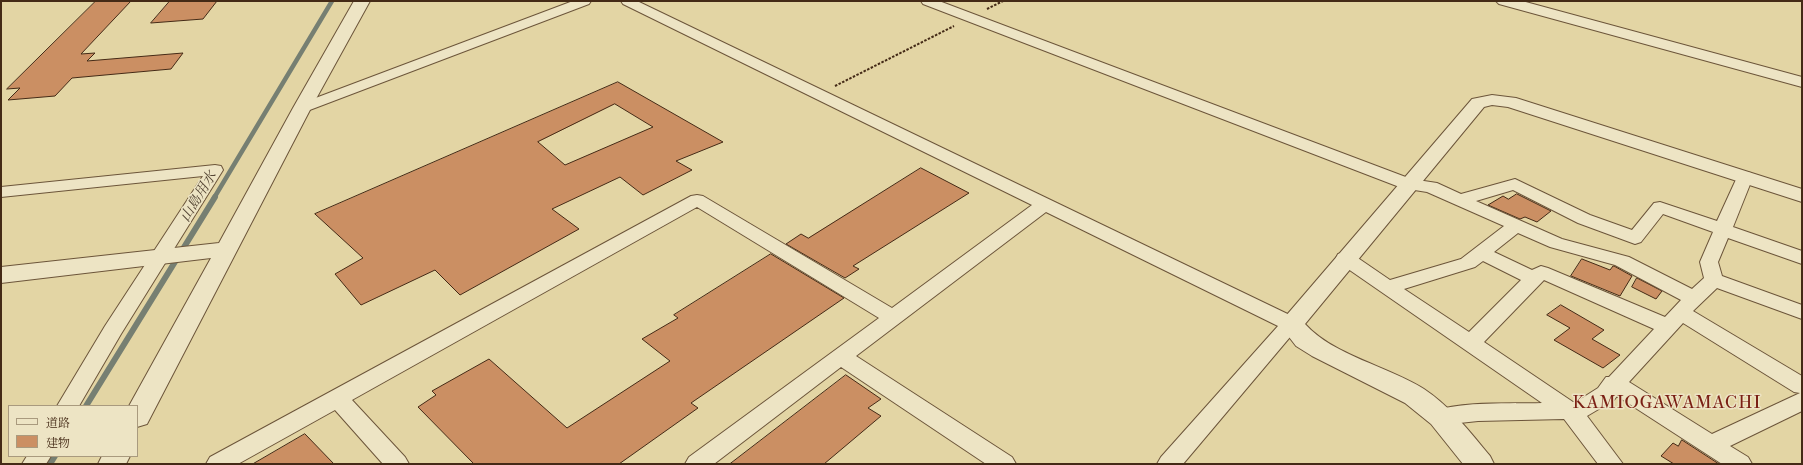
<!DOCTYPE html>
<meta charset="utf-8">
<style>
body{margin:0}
#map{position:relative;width:1803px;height:465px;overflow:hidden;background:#e3d5a4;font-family:"IM FELL French Canon","Noto Serif JP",serif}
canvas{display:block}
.frame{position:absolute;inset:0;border:2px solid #442a16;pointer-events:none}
.legend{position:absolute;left:8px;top:405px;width:130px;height:52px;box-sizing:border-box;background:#ede4c4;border:1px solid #a99a7e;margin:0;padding:5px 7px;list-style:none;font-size:12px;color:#442a16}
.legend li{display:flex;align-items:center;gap:8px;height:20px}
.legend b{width:20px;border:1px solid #a99a7e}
</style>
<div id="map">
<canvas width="1803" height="465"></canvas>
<div class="frame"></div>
<ul class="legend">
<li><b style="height:5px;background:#ede4c4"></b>道路</li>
<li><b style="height:11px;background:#cb8f63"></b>建物</li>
</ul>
</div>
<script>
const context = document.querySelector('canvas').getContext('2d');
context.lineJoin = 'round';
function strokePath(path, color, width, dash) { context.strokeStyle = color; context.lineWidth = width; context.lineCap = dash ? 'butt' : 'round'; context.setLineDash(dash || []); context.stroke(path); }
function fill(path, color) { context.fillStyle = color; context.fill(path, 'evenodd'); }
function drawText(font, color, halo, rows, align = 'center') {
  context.font = font + ' "IM FELL French Canon","Noto Serif JP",serif'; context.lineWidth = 3; context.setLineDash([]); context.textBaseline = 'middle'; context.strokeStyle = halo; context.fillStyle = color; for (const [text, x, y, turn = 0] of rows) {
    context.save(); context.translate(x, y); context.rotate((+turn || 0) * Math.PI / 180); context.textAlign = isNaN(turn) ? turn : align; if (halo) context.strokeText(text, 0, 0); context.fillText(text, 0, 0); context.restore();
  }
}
strokePath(new Path2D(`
 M214 198 332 1`), '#767f72', 4.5);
strokePath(new Path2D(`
 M86 406 215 197
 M50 464 55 456`), '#767f72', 6);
const building = new Path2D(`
 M96 1H131L81 54 95 53 87 61 183 53 171 69 72 78 55 96 8 100 20 88 7 89Z
 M170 1H217L203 19 151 23Z
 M618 82 723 142 676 161 692 170 643 195 620 177 552 209 579 229 460 295 435 270 361 305 335 274 363 258 315 214ZM615 104 653 127 565 165 538 142Z
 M921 168 969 193 853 266 859 269 845 278 786 244 801 234 808 238Z
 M1517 194 1551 211 1537 222 1525 217 1520 219 1488 205 1503 196 1508 199Z
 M771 254 844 298 691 403 698 408 619 464H474L418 407 436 395 432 391 489 359 567 428 670 361 642 339 678 318 674 315Z
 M1582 259 1610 270 1613 266H1614L1632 276 1620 296 1571 276Z
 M1637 278 1662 291 1656 299 1632 287Z
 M1561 305 1604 330 1592 339 1620 355 1603 368 1554 340 1570 328 1547 315Z
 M846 375 881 399 868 408 881 416 824 464H730Z
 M305 434 334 464H253Z
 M1682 440 1719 464H1674L1661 456 1673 443 1678 446Z`);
fill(building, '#cb8f63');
strokePath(building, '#442a16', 1);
const minor = new Path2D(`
 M573 1H591L589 4 307 111 302 113 297 111 294 108 297 105Z
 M621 1H637L1298 319 1301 324 1183 464H1157L1161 457 1278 326 1046 212 856 356 1012 457 1016 464H986L841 367 714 464H685L689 457 879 318 697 207 352 400 405 457 409 464H383L335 410 238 464H206L210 457 691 196 697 195 703 196 892 308 1032 205 623 4Z
 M921 1H939L1411 179 1437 183 1461 194 1515 179 1590 215 1632 230 1654 203 1660 202 1717 221 1739 173 1745 172 1751 173 1753 177 1733 227 1802 251V264L1728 238 1718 262 1722 276 1802 305V319L1717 288 1693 311 1802 376V411L1730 446 1748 457 1752 464H1722L1617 396 1614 400 1587 416 1623 464H1598L1564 419 1478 421 1441 425 1433 423 1430 417 1433 411C1466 401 1508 404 1542 403L1338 262 1336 258 1338 254 1345 252 1352 254 1390 280 1461 259 1504 226 1427 192 1402 188 923 4ZM1513 190 1578 223 1635 244 1641 242 1663 214 1713 232 1700 262 1704 278 1692 289 1629 257 1562 239 1476 201ZM1518 233 1550 247 1615 265 1681 300 1665 317 1548 268 1541 266 1532 270 1494 252ZM1483 261 1521 280 1469 332 1404 289 1475 267ZM1544 280 1654 329 1609 377H1606L1598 388 1576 402H1573L1484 342ZM1683 323 1794 392 1800 393 1712 434 1629 382Z
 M215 165 221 166 223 170 121 334 79 406H57L105 326 203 176 1 197V187Z
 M27 456H51L46 464H22Z`);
const tertiary = new Path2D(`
 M354 1H370L311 108 147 424 137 427V406H129L211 258 1 283V267L219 243 293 108Z
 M1496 1H1522L1802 77V87L1499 4Z
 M1492 95 1516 98 1802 189V202L1508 107 1492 105 1484 107 1305 324C1334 356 1388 366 1424 389 1451 407 1470 432 1490 456L1494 464H1463L1431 424 1405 403 1312 356 1296 346 1279 324 1472 99Z
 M102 456H130L126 464H98Z`);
strokePath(minor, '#6c553a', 2);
strokePath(tertiary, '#6c553a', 2);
strokePath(new Path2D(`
 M987 9 1003 1
 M835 86 954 26`), '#442a16', 2, [2.5, 1.5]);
fill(minor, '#ede4c4');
fill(tertiary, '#ede4c4');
drawText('italic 14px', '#554635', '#ede4c4', [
 ["山島用水",199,197,-59]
]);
context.letterSpacing = '1px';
drawText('18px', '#7a1f14', '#ede4c4', [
 ["KAMIOGAWAMACHI",1667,404]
]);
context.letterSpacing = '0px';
</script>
